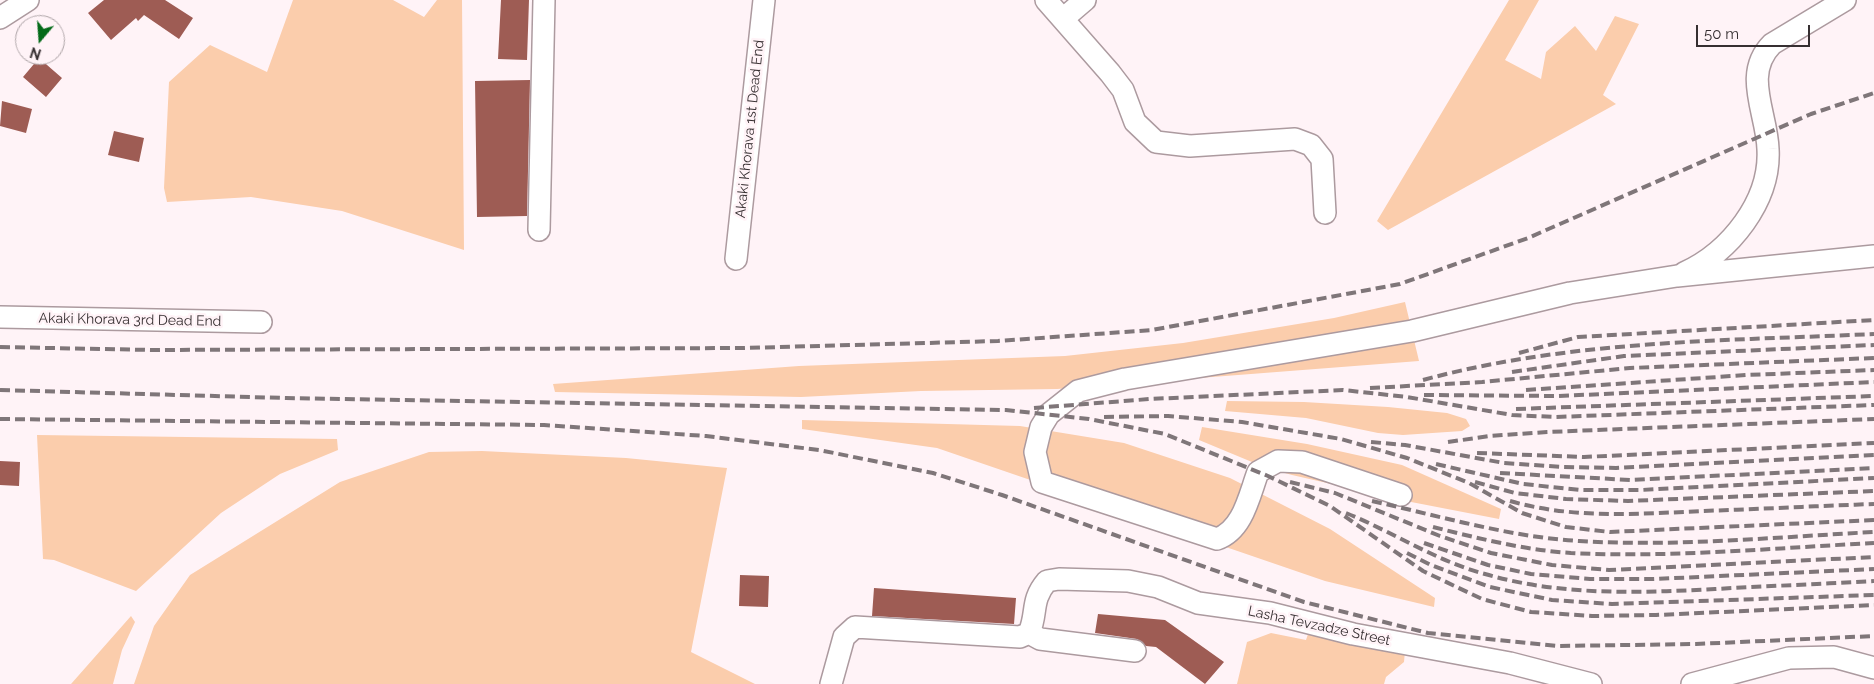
<!DOCTYPE html>
<style>
body{margin:0}
#map{position:relative;width:1874px;height:684px;overflow:hidden;background:#fff3f7;font-family:Raleway,sans-serif}
canvas{display:block}
.north{position:absolute;left:15px;top:15px;width:50px;height:50px;box-sizing:border-box;background:#fff3f7;border:1px solid #afa5a8;border-radius:50%;rotate:198deg;font-size:14px;font-weight:700;line-height:20px;text-align:center;color:#362f31}
.north::after{content:'';display:block;margin:auto;width:18px;height:22px;background:#046b19;clip-path:polygon(50% 0,100% 100%,50% 72%,0 100%)}
.scale{position:absolute;left:1696px;top:25px;width:114px;height:22px;box-sizing:border-box;border:2px solid #362f31;border-top:0;padding-left:6px;font-size:15px;line-height:18px;white-space:nowrap;color:#362f31;-webkit-text-stroke:4px #fff3f7;paint-order:stroke}
</style>
<div id="map">
<canvas width="1874" height="684"></canvas>
<div class="north">N</div>
<div class="scale">50 m</div>
</div>
<script>
const context = document.querySelector('canvas').getContext('2d');
context.lineJoin = 'round';
function fill(path, color) { context.fillStyle = color; context.fill(path, 'evenodd'); }
function strokePath(path, color, width, dash) { context.strokeStyle = color; context.lineWidth = width; context.lineCap = dash ? 'butt' : 'round'; context.setLineDash(dash || []); context.stroke(path); }
function drawText(font, color, halo, rows, align = 'center') {
  context.font = font + ' Raleway,sans-serif'; context.lineWidth = 5; context.setLineDash([]); context.textBaseline = 'middle'; context.strokeStyle = halo; context.fillStyle = color; for (const [text, x, y, turn = 0] of rows) {
    context.save(); context.translate(x, y); context.rotate((+turn || 0) * Math.PI / 180); context.textAlign = isNaN(turn) ? turn : align; if (halo) context.strokeText(text, 0, 0); context.fillText(text, 0, 0); context.restore();
  }
}
fill(new Path2D(`
 M293 0H393L424 17 437 0H462L464 250 342 211 251 197 167 202 164 188 169 82 210 45 267 72Z
 M1509 0H1539L1505 60 1541 79 1546 52 1575 26 1596 51 1615 16 1639 24 1603 95 1616 104 1388 230 1377 221Z
 M1405 302 1419 361 1057 389 921 391 801 397 555 392 553 384 799 366 1065 356 1183 343 1334 318Z
 M1227 401 1304 402 1388 407 1447 413 1466 419 1470 426 1462 431 1403 435 1378 433 1306 418 1225 411Z
 M802 420 1020 426 1124 443 1230 478 1330 529 1435 598 1434 607 1325 581 937 448 802 429Z
 M1202 427 1307 444 1402 465 1501 509 1499 519 1406 501 1292 475 1264 467 1199 440Z
 M37 435 337 439 338 450 280 474 221 513 136 591 54 560 43 559Z
 M482 451 626 458 727 468 691 652 755 684H134L154 626 190 575 340 482 429 452Z
 M131 616 135 622 122 650 113 684H71Z
 M1271 633 1306 640 1308 634 1405 651 1404 662 1386 677 1384 684H1237L1247 642Z`), '#fbcdac');
fill(new Path2D(`
 M104 0H165L193 18 179 39 144 15 138 21 136 18 111 40 88 13Z
 M501 0H529L527 60 498 59Z
 M39 58 62 78 46 97 23 77Z
 M530 80 527 216 477 217 475 81Z
 M2 101 32 109 26 133 0 126Z
 M114 131 144 138 139 162 108 155Z
 M0 461 20 462 19 486 0 485Z
 M740 575 769 576 768 607 739 606Z
 M874 588 1016 598 1014 624 872 616Z
 M1098 614 1165 620 1224 662 1205 684 1156 647 1146 646 1137 639 1095 633Z`), '#9e5c54');
const minor = new Path2D(`
 M1046 0 1110 73 1123 90 1135 122 1156 142 1190 146 1295 139 1311 145 1322 159 1325 213
 M0 18 28 0
 M1064 18 1085 0
 M539 230 544 0
 M736 259 764 0
 M1684 273C1730 252 1771 201 1768 149 1767 113 1742 74 1772 44L1845 0
 M0 317 261 322
 M1401 495 1302 462 1278 461 1258 472C1249 496 1243 530 1217 539L1042 482 1035 452 1041 427 1049 414 1078 391 1125 379 1412 331 1570 293 1677 276 1874 256
 M1029 633 1040 639 1135 651
 M831 684 844 637 855 627 1020 637 1029 633C1038 612 1030 601 1047 581L1059 579 1128 581 1158 587 1198 603 1270 613 1353 634 1510 663 1591 684
 M1692 684 1789 658 1834 657 1874 668`);
strokePath(minor, '#ac9a9f', 24);
strokePath(minor, '#fff', 21);
strokePath(new Path2D(`
 M0 347 152 350 744 348 998 341 1152 330 1400 284 1528 238 1811 114 1874 93
 M1519 353 1578 337 1874 320
 M1512 372 1624 356 1874 345
 M1423 380C1570 340 1723 341 1874 334
 M1370 388 1482 382 1630 368 1874 358
 M0 390 286 398 1006 410 1089 419 1165 434 1268 476 1330 506 1423 571 1482 599 1531 612 1592 616 1656 615 1874 605
 M1526 390 1747 375 1874 370
 M1424 395 1558 396 1874 382
 M1034 408 1150 399 1343 390 1407 397 1512 415 1555 417 1874 405
 M1516 409 1874 396
 M1104 417 1168 416 1242 422 1341 439 1407 458 1469 483 1522 513 1566 527 1610 532 1874 520
 M0 419 544 425 706 436 819 450 933 473 1002 495 1304 602 1428 633 1558 646 1696 644 1874 636
 M1371 442 1405 445 1504 463 1563 467 1616 468 1874 455
 M1448 442 1490 436 1547 432 1874 419
 M1477 453 1584 457 1874 443
 M1436 464 1523 484 1581 490H1641L1874 478
 M1500 473 1631 480 1874 468
 M1290 482 1335 493 1440 536 1491 553 1552 565 1609 570 1874 557
 M1475 482 1515 493 1566 499 1628 501 1874 491
 M1372 501C1440 516 1509 537 1579 541 1677 547 1776 537 1874 532
 M1510 501C1572 519 1638 514 1703 511 1760 509 1817 506 1874 504
 M1346 513C1393 532 1436 561 1485 574 1560 596 1638 593 1715 589 1768 586 1821 584 1874 581
 M1433 527C1477 538 1524 550 1571 553 1671 558 1773 548 1874 543
 M1424 543 1488 565 1531 574 1590 579H1654L1874 569
 M1407 553 1431 565 1490 587 1552 600 1612 604 1874 595`), '#7f7679', 4, [10, 5]);
drawText('14px', '#362f31', '#fff3f7', [
 ["Akaki Khorava 1st Dead End",750,129,-84],
 ["Akaki Khorava 3rd Dead End",130,320,1],
 ["Lasha Tevzadze Street",1319,626,12]
]);
</script>
